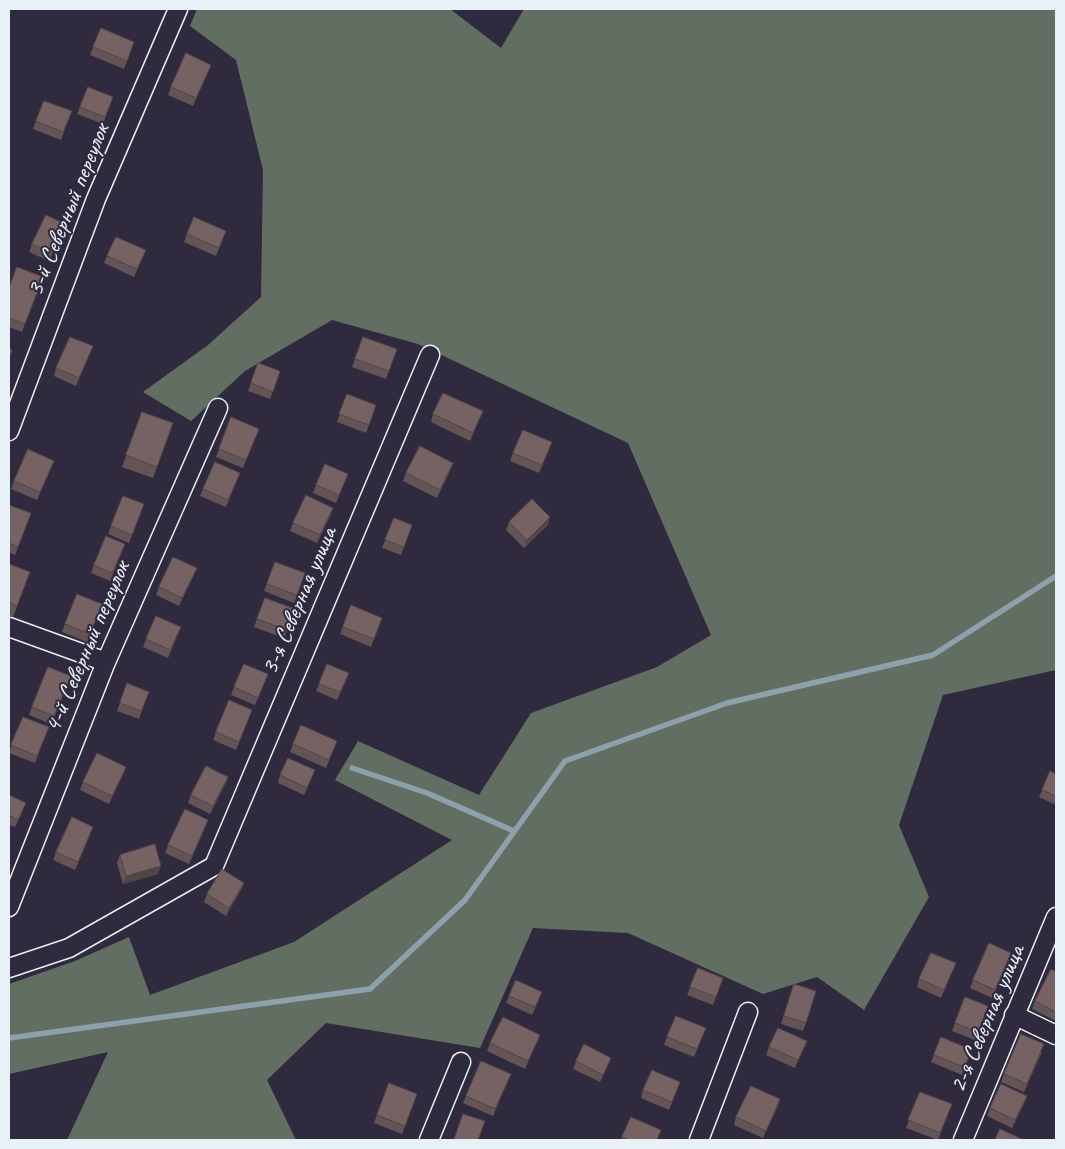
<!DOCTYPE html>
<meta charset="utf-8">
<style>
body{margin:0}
#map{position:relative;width:1065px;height:1149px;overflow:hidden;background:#2f2a3d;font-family:Caveat,sans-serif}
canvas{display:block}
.frame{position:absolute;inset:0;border:10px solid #e8f1f8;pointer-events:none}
</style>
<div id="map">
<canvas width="1065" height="1149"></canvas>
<div class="frame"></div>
</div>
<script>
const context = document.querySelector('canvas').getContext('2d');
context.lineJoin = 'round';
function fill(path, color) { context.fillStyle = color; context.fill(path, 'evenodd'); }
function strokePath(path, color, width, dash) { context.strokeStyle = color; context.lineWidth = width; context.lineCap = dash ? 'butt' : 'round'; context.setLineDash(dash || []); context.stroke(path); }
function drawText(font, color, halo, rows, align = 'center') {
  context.font = font + ' Caveat,sans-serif'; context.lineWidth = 4; context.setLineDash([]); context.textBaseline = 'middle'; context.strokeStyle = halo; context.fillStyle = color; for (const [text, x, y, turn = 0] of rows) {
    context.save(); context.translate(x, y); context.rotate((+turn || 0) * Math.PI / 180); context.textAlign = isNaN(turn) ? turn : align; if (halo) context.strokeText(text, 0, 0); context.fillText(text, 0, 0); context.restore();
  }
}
fill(new Path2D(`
 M197 9H450L501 48 524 9H1056V670L943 695 899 825 929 897 864 1010 817 977 763 994 628 933 533 928 480 1048 326 1023 267 1080 296 1140H67L108 1052 9 1074V984L75 961 129 937 150 995 294 942 452 840 335 780 358 741 479 795 531 713 657 667 711 635 628 443 418 344 332 320 245 371 191 421 143 392 208 345 261 297 263 170 236 60 190 26Z`), '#636e63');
strokePath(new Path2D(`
 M352 768 427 793 514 831
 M9 1038 370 989 465 900 565 761 727 703 933 655 1056 576`), '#8da0ac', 5.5);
const minor = new Path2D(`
 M9 431 96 199 178 9
 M9 627 106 662
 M9 907 106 662 218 408
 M9 968 69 948 214 866 430 355
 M1014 1015 1056 1035
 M429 1140 461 1062
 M699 1140 748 1012
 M963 1140 1056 917`);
strokePath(minor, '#e8f1f8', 21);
strokePath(minor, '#2f2a3d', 18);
fill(new Path2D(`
 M101 28 134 42 124 69 90 55Z
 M211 65 193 106 168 95 171 87Z
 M88 87 113 97 103 124 77 114Z
 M44 101 72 111 61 140 33 129Z
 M226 231 216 256 184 242 187 234Z
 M62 232 49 261 29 252 32 244Z
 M146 250 134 277 104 263 107 256Z
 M43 277 22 332 9 327V288Z
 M363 337 397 349 386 379 352 367Z
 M93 346 76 386 54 376 56 368Z
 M258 363 280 371 270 399 248 391Z
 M347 394 376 405 366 433 337 422Z
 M483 411 470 441 431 422 433 414Z
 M142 412 173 423 153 478 122 467Z
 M231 417 259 429 243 468 216 457Z
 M549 450 539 473 510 461 513 453Z
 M54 461 37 500 11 489 14 481Z
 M453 463 450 471 437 498 403 481 406 473Z
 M240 473 226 507 200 496 203 489Z
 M345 481 336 503 313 493 316 485Z
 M123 496 144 504 129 543 108 534Z
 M9 505 31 513 15 555 9 552Z
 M330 516 317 543 290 531 293 523Z
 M394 518 412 525 401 555 382 548Z
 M509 522 548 525 524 548 506 530Z
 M122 552 110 581 91 573 94 565Z
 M275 562 305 573 294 603 264 591Z
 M9 564 30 572 13 617 9 616Z
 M197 568 179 606 156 595 159 587Z
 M265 598 295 609 284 638 254 627Z
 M102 604 87 642 62 632 65 624Z
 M351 605 382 618 371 647 340 634Z
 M181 627 168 658 143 647 146 639Z
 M268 674 255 705 231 695 234 687Z
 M71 676 51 724 29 715 32 707Z
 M346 681 337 700 316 691 319 684Z
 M127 683 149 692 139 719 117 711Z
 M23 717 49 727 35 763 9 753Z
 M249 718 236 750 213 740 216 732Z
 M337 741 326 768 290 752 293 744Z
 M1056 774V805L1039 797 1042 790Z
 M123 775 109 804 80 790 83 782Z
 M280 775 312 778 304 795 278 783Z
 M228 777 225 785 210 814 188 803 191 795Z
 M9 795 23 811 15 827 9 825Z
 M205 828 189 864 165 853 168 845Z
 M90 835 75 870 53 860 56 852Z
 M120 855 158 874 123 884 117 863Z
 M244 883 241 890 226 916 204 902 207 894Z
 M1011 953 992 998 970 988 973 980Z
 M956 963 941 998 917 987 919 979Z
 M698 968 723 978 713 1005 687 995Z
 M1056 972V1021L1032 1009 1035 1001Z
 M791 992 806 1023 803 1031 781 1024Z
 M509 996 539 1000 532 1015 506 1003Z
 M965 997 988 1006 975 1040 952 1031Z
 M706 1028 694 1057 664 1045 667 1037Z
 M540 1035 525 1069 487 1051 490 1043Z
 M941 1037 972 1050 962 1075 931 1062Z
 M807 1041 795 1068 766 1055 769 1047Z
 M1042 1052 1024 1092 1001 1082 1004 1074Z
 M611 1058 608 1065 600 1082 573 1069 576 1061Z
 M511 1074 493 1116 463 1103 466 1096Z
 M389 1083 417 1094 402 1134 374 1123Z
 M643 1090H677L669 1110 641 1098Z
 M920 1092 952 1104 938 1140 906 1128Z
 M1027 1096 1012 1128 987 1116 990 1108Z
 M780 1099 763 1138 734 1125 736 1117Z
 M631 1117 657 1140H621Z`), '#655455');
fill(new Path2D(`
 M211 65 208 73 193 106 196 98Z
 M65 224 62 232 49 261 52 253Z
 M453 463 450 471 437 498 440 490Z
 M333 508 330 516 317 543 320 535Z
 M550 517 548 525 524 548 527 540Z
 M197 568 194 575 179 606 182 598Z
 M126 767 123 775 109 804 112 796Z
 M228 777 225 785 210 814 213 806Z
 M208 820 205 828 189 864 192 856Z
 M161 866 158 874 123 884 126 876Z
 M244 883 241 890 226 916 229 908Z
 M1011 953 1009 961 992 998 995 990Z
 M540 1035 537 1043 525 1069 528 1061Z
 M807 1041 804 1049 795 1068 798 1060Z
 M1027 1096 1024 1104 1012 1128 1015 1120Z
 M780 1099 778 1107 763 1138 766 1131Z`), '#534545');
const building = new Path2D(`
 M101 28 134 42 127 61 93 47Z
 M186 53 211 65 196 98 171 87Z
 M88 87 113 97 105 117 80 107Z
 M44 101 72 111 63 132 36 121Z
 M46 215 65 224 52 253 32 244Z
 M194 217 226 231 219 248 187 234Z
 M116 237 146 250 137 269 107 256Z
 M17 267 43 277 25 324 9 318V288Z
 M70 337 93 346 79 378 56 368Z
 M363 337 397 349 389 371 355 359Z
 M9 348 12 350 9 358Z
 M258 363 280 371 273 392 251 383Z
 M443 393 483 411 473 433 433 414Z
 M347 394 376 405 369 425 339 414Z
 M142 412 173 423 157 467 126 455Z
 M231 417 259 429 246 460 219 449Z
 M523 430 552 442 542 465 513 453Z
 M420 446 453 463 440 490 406 473Z
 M28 449 54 461 40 492 14 481Z
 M215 462 240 473 228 500 203 489Z
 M325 464 348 474 339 495 316 485Z
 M306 495 333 508 320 535 293 523Z
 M123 496 144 504 132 535 111 526Z
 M532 499 550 517 527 540 509 522Z
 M9 505 31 513 18 547 9 543Z
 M394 518 412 525 404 547 385 540Z
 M106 536 125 544 112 573 94 565Z
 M173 557 197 568 182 598 159 587Z
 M275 562 305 573 297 595 267 584Z
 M9 564 30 572 17 606 9 602Z
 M77 594 102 604 90 634 65 624Z
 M265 598 295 609 287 630 257 619Z
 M351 605 382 618 374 639 343 627Z
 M156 616 181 627 170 650 146 639Z
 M244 664 268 674 258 698 234 687Z
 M327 664 349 673 340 692 319 684Z
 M48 667 71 676 54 716 32 707Z
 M127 683 149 692 141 711 120 703Z
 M229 700 252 710 239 742 216 732Z
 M23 717 49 727 37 756 11 745Z
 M301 725 337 741 329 760 293 744Z
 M97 753 126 767 112 796 83 782Z
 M288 758 315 770 307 788 280 775Z
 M206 766 228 777 213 806 191 795Z
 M1050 771 1056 774V796L1042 790Z
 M9 795 26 803 18 820 9 815Z
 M185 809 208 820 192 856 168 845Z
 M72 817 93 827 78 862 56 852Z
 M155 844 161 866 126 876 120 855Z
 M222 869 244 883 229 908 207 894Z
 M989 943 1011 953 995 990 973 980Z
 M931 953 956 963 944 990 919 979Z
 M698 968 723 978 716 997 690 987Z
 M1051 969 1056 972V1012L1035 1001Z
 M516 980 542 992 535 1007 509 996Z
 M794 984 816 991 806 1023 784 1016Z
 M965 997 988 1006 978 1032 955 1023Z
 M676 1016 706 1028 697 1049 667 1037Z
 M503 1017 540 1035 528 1061 490 1043Z
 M778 1028 807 1041 798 1060 769 1047Z
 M1021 1034 1044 1044 1027 1084 1004 1074Z
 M941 1037 972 1050 964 1067 934 1055Z
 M584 1044 611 1058 603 1075 576 1061Z
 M481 1061 511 1074 495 1109 466 1096Z
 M652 1070 680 1082 672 1102 643 1090Z
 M389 1083 417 1094 405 1126 377 1115Z
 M1001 1084 1027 1096 1015 1120 990 1108Z
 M751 1086 780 1099 766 1131 736 1117Z
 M920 1092 952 1104 940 1133 908 1120Z
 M463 1114 485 1121 478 1140H454Z
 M631 1117 661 1130 657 1140H629L622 1137Z
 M1000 1129 1024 1140H995Z`);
fill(building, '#766263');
strokePath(building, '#534545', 1);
drawText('24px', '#e8f1f8', '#2f2a3d', [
 ["3-й Северный переулок",69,210,-68],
 ["3-я Северная улица",300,601,-67],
 ["4-й Северный переулок",88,647,-67],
 ["2-я Северная улица",988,1019,-67]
]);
</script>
